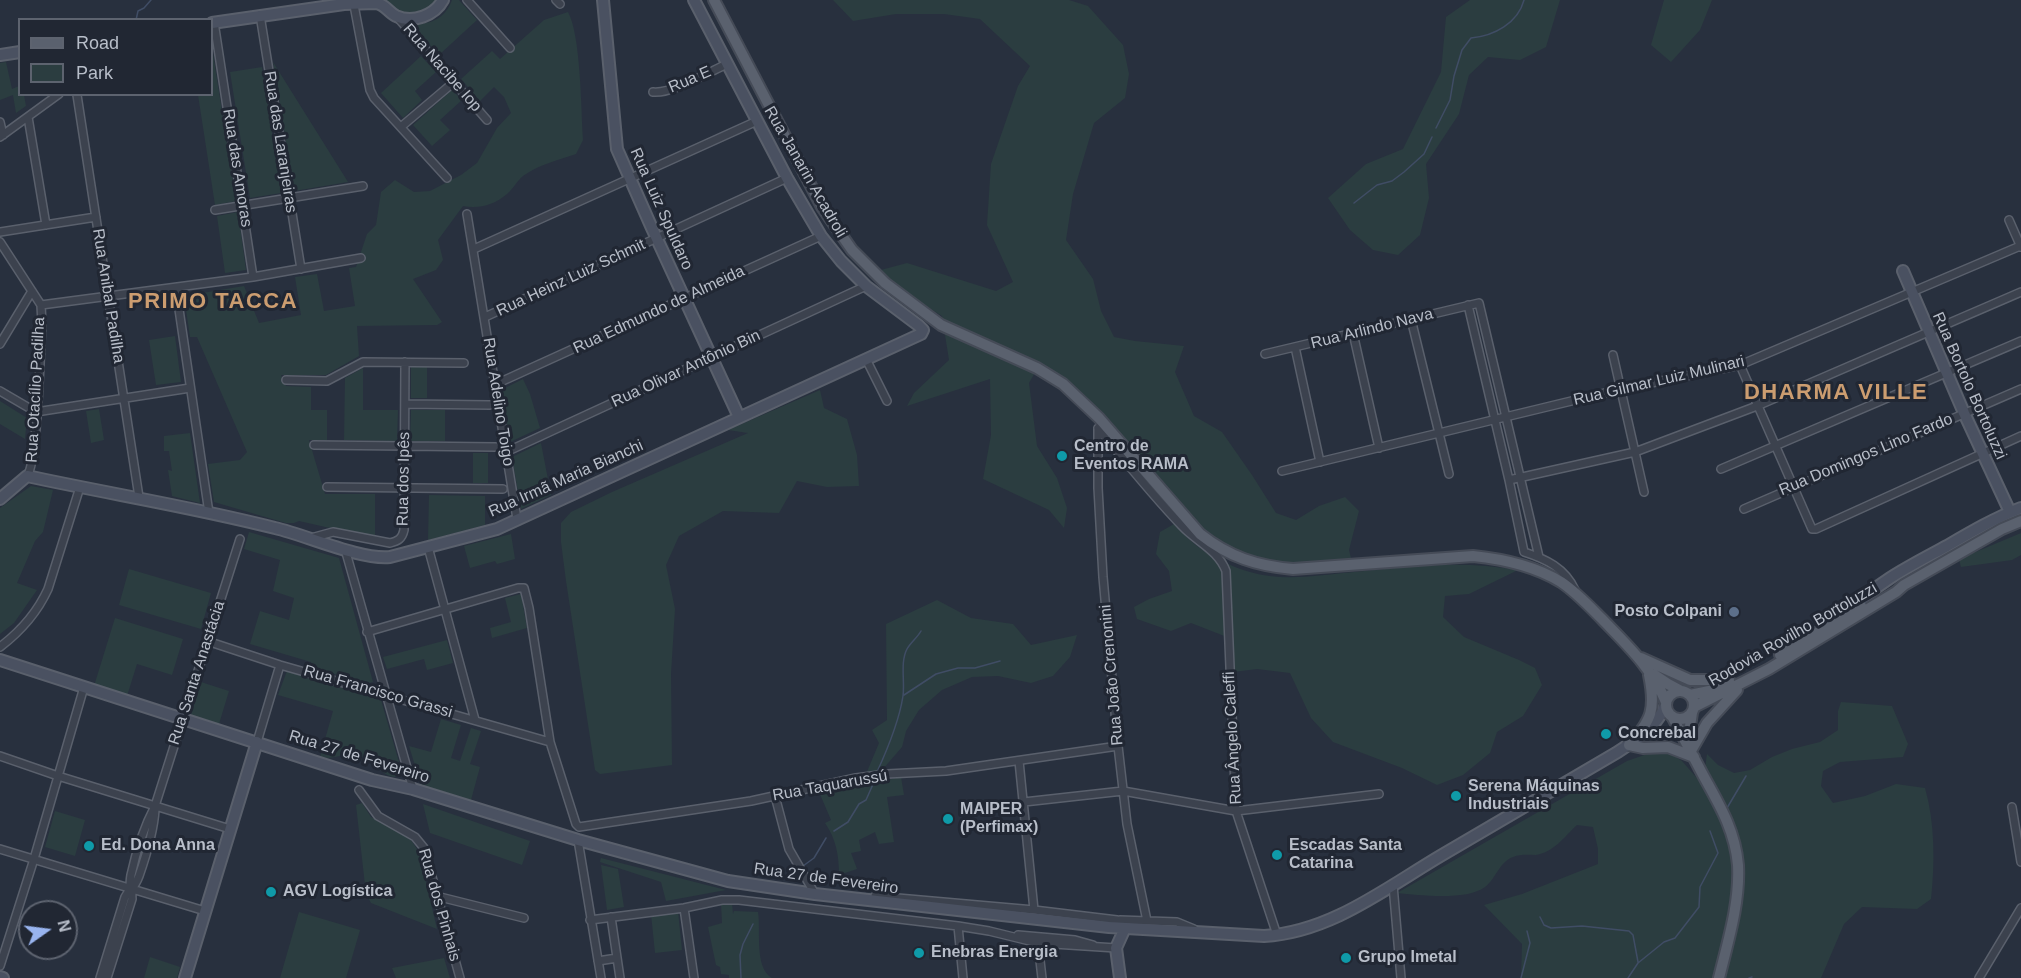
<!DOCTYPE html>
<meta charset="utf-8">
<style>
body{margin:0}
#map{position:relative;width:2021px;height:978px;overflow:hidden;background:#28303e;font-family:Helvetica,sans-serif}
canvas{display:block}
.legend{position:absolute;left:18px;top:18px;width:195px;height:78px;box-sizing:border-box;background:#212733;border:2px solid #5d636f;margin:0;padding:8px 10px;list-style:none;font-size:18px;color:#b8bec9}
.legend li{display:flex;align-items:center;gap:12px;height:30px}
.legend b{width:30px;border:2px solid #5d636f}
.north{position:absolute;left:18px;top:900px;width:60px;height:60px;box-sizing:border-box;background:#212733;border:2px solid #5d636f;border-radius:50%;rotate:76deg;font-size:16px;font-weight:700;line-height:24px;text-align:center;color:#b8bec9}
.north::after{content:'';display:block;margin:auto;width:21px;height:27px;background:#98b4ef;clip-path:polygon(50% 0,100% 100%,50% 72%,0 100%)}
</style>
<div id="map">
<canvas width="2021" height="978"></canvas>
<ul class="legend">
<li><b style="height:8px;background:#5a616e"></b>Road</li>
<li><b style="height:16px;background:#2b3d40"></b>Park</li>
</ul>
<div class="north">N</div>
</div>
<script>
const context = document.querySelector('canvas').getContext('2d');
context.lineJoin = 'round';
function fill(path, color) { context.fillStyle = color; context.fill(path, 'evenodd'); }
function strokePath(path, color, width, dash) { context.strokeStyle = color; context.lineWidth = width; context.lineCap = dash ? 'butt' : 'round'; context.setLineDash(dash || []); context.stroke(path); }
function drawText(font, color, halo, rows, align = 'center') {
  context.font = font + ' Helvetica,sans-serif'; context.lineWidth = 6; context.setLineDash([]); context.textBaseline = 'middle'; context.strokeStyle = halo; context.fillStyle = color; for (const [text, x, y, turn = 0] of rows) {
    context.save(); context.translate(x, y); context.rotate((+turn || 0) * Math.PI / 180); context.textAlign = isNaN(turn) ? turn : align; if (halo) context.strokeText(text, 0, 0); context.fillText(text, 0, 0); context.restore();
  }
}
fill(new Path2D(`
 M377 0H439L437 5 415 16 385 6Z
 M452 0H459L477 20 439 55 412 25C431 24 445 19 452 0Z
 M833 0H1069L1088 6 1123 45 1129 74 1125 98 1094 123 1073 194 1066 240 1093 279 1101 311 1114 337 1135 341 1184 346 1175 372 1194 416 1222 432 1252 475 1276 513 1296 520 1319 506 1345 497 1359 511 1349 550 1352 562C1296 566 1250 571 1204 530L1087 398 1066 381 1040 364 1029 383 1037 446 1057 478 1067 508 1064 528 1049 510 983 479 991 435 990 379 907 406 914 393 949 360 942 316 885 281 877 271 907 263 996 291 1013 282 987 225 991 164 1018 86 1030 66 980 19 944 14H896L853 21Z
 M1470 0H1560L1546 47 1520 60 1488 57 1469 75 1459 114 1426 164 1429 198 1420 235 1398 255 1373 250 1350 230 1328 198 1366 164 1403 149 1441 72 1446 17Z
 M1664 0H1712L1700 30 1671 62 1651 45Z
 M568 12C581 35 581 111 583 140L576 154C558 160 538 165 523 176 517 181 513 189 507 194 494 205 479 209 463 206L438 240 443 260 436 270 413 279 442 322 437 325 357 326 359 356 326 375H281L286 386 311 387V410H327V440H309L325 494H375V536L352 533 299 521 294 523H286L214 502 208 464 240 460 247 452 197 337H190L184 296 244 286 259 323 301 315 295 277 317 274 324 311 355 306 349 268 356 267 367 234 376 225 381 192 395 180 414 192 430 191 461 175 477 163 497 128 511 113 504 97 494 87 480 101 461 79 492 51 500 59 544 20Z
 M212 47 236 201 215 205 198 95 212 94Z
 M421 56 436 72 415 91 422 100 403 118 381 93Z
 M6 62 12 89 19 86 20 94 24 95 26 106 16 113 13 95 0 100V63Z
 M273 62 348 182 294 191Z
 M262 67 281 193 250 198 230 72Z
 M452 90 462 100 440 120 450 130 432 146 413 125Z
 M238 212 246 270 225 273 217 216Z
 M175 336 181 382 156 385 149 340Z
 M411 367H427V398H411Z
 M363 368V410H398L397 441 344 440 345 378Z
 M523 379 530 394 540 428 510 442 501 390Z
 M820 390 824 408 847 419 857 455 859 486 827 487 797 481 779 513 723 511 679 536 666 565 675 609 671 674 672 765 600 774 595 770 566 581 561 542V523L571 512 612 492 748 433 728 430Z
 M0 401 27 418 25 439 0 424Z
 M99 409 104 440 91 443 86 411Z
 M411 410H445V441H410Z
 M190 433 200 503 172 496 168 470 172 471 169 451H164V436Z
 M541 443 551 495 521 509 512 457Z
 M473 453H488V483H473Z
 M31 486 53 490 43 532 35 541 17 583 37 590 14 623 0 634V508Z
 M429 495 485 496V525L428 540Z
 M1174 524C1182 531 1189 540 1197 546 1212 557 1232 567 1250 572 1283 582 1320 575 1354 572 1409 566 1464 560 1518 570L1469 594 1445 596 1443 617 1464 637 1519 660 1535 668 1542 685 1523 716 1497 732 1490 753 1463 775 1437 785 1402 768 1333 742 1311 718 1290 673 1257 669 1233 672 1232 639 1191 623 1171 631 1137 619 1134 607 1149 599 1172 591 1169 571 1156 554 1160 532Z
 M249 532 339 558 373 682 365 684 310 666 311 662 250 644 260 611 289 620 294 598 273 591 280 560 244 549Z
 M2021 533V555L2012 560 1961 567 1959 559Z
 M511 534 515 559 497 564 495 561 470 568 464 546Z
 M129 569 211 593 201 629 119 605Z
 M521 594 527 628 492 638 490 628 511 622 505 598Z
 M937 600 971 618 1013 624 1031 645 1077 635 1070 657 1053 676 1031 683 998 676 972 677 942 690 919 710 906 731 902 747 883 769 887 780 901 777 904 795 887 797 894 842 879 844 875 832 859 840 861 851 851 853 857 869 839 875C839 855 836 839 825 823L831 820 819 792 854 781 867 782 872 776 866 774 879 743 872 730 887 720 886 624Z
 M115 618 183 639 172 675 137 664 127 696 94 686Z
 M447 640 453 663 427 670 424 659 387 669 383 657Z
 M287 671 381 700 401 769 395 777C381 776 372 759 358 755 345 751 334 761 320 757L333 711 278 695Z
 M201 682 229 691 219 724 191 715Z
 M1841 702 1892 706 1908 744 1903 757 1840 762 1823 771 1821 786 1833 803 1865 796 1896 784 1925 788C1935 823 1935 863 1931 899L1917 909 1862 907 1844 924 1821 978H1521L1522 944 1484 905 1522 894 1598 864V849L1593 827 1577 825C1564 837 1554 852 1536 855 1528 855 1521 854 1513 857 1499 862 1496 879 1485 887 1466 901 1420 895 1397 893L1627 761 1656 751 1670 753 1682 761 1702 784 1727 805 1704 775 1707 754 1718 765 1734 773 1750 770 1772 757 1792 749 1820 742 1838 730V711Z
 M441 719 461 725 451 758 460 761 471 728 481 731 470 764 480 767 471 800 421 785 409 746 431 752Z
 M362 803 371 817 401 832 411 840 419 852 437 929 371 903 366 894 356 805Z
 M423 804 530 841 522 865 430 833Z
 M55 811 85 820 75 856 45 847Z
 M601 858 726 890 666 901 661 882 600 862Z
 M601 865 618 869 624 907 607 910Z
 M721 903H732L733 914 734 911 758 912C761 930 754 968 772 978H729V975L721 974 720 967 716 965 708 927 722 923Z
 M678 911 682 950 655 953 651 914Z
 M299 912 360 930 346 978H280Z
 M150 957 180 967 177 978H144Z
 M444 958 450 978H396L392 968Z`), '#2b3d40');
strokePath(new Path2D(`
 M136 20 138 11 144 8 151 0
 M1436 128 1450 100 1454 76 1462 50 1471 38C1494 36 1518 23 1524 0
 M1354 203 1377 185 1392 181 1404 172 1424 154 1432 137
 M904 695 936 674 958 668H975L1000 661
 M877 772C888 748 899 722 903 696 905 682 900 662 907 649 911 642 917 638 921 631
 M1727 808 1746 776
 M834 831 848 822 859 804 866 800 874 782
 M803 866 814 858 826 838
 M1540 917 1544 925 1551 928 1582 926 1629 931 1633 935 1638 962
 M741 978 740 955 743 944 753 924
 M1521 978 1530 943 1527 931
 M1628 978 1638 963 1664 942 1675 938 1699 907 1700 887 1718 853 1710 831
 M1749 978 1752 977`), '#404d65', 1.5);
const street = new Path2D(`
 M467 0 510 48
 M556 0 560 4
 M354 5 370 90 374 98 447 178
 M260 15 301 269
 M398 18 487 120
 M214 22 253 277
 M653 92C672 94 709 72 727 64
 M77 95 139 497
 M28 117 46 225
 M0 122 3 135
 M402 126 454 82
 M0 137 59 94
 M215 210 363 186
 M467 214 517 519
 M2009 220 2021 247
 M0 232 96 217
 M0 242 41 305 42 324C40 349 38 462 27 476
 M474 249 757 121
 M176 289 209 513
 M41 305 253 277 361 258
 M1468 305 1509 480 1524 552C1546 559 1565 568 1575 590
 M485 317 787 178
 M1411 319 1449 474
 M1353 333 1379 448
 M0 344 32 291
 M1295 347 1320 462
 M1265 354 1479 303 1539 557
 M1613 355 1644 492
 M866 359 887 401
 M1740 365 1812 529H1816L2021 436
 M286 380 327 381 363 362 464 363
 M496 384 821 236
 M0 391 36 412
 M405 404 490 405
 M36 412 190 388
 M1098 428C1125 461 1152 495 1182 526 1197 542 1218 550 1226 571L1236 811 1277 935
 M1098 429V488L1103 577 1118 746 1127 824 1147 921
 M314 445 496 447
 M506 452 866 286
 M1721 469 2021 341
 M1282 471 1621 389 1740 365 2020 246
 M1509 480 1635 452 1757 406 2021 292
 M327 487 503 489
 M1744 509 2021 389
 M311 538 333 532 390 543C398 541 402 539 404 530L405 362
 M428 547 475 720
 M345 549 413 789
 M367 632 518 588H524L529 608 550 742 576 824 579 827 751 801 856 778 887 774 946 771 1118 746
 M207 641 280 665 550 742
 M0 647C21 631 37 613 48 589L80 487
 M257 742 280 665
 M0 756 58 776 230 829
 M1019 761 1034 910
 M359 790 378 816 415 837 424 848 460 978
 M775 796 789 849 815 894
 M1024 802 1123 791 1236 811 1379 794
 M2012 807 2021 862
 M578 840 601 978
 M0 849 205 911
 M1393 885 1401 978
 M436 896 524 918
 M875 896 1034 910 1117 920
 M684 908 694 978
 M611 917 620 978
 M590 920 684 908 722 900H739L958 926 989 931 1038 943 1116 948
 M1120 920 1177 922 1194 929
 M958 926 963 978
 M1018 935 1075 940 1093 945
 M1038 943 1042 978
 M598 961 617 958
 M0 966 34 859 84 687
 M100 978 125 897C132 887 129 886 131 875 136 852 144 827 155 806L240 539
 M107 978 132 899C131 886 135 887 139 876 146 856 154 830 155 809
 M1979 978 2021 908`);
const secondary = new Path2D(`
 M603 0 617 149 651 226 739 417
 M212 23 344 4 376 3C385 4 388 12 396 16 413 24 435 15 443 0
 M0 55 20 52
 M1903 271 1964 413 2010 512
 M0 499 27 476C110 494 193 507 275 528 306 535 360 560 390 557L497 529 921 334 923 330 918 325 866 286 841 261 821 236 787 178 694 0
 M1852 610C1876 582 1914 564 1947 546 1971 532 1995 518 2021 508
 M0 660 372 780 413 789 578 840 728 881 815 894 1109 927 1264 936C1331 932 1386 888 1442 855 1500 821 1558 787 1616 753 1636 740 1654 729 1665 707
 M0 977 3 978
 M185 978 257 742
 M1120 978 1116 948 1125 928`);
const primary = new Path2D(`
 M714 0 822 207 852 250 885 283 941 325 1037 368 1063 384 1099 418 1200 534C1229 557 1257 566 1293 569L1473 556C1503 559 1535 566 1561 582 1576 592 1589 606 1602 619 1627 645 1652 668 1666 702
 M1780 655 1861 606
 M1641 658 1690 680H1729
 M1653 674 1668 684 1681 691
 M1666 705a14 14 0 1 1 28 0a14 14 0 1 1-28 0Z
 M1690 695 1714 690 1727 684
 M1694 707 1769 669 1896 592 1904 585 2002 529 2021 521
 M1692 713 1690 726 1692 748
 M1673 718C1683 737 1693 756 1703 775 1719 804 1735 830 1738 865 1740 903 1728 941 1719 978
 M1629 745C1652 720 1656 709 1649 675
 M1629 745 1643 748 1668 747 1694 757
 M1692 749 1707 723 1737 690`);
strokePath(street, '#5a606c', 10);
strokePath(secondary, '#5a606c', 14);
strokePath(primary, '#454b57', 14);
strokePath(street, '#3c424e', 7);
strokePath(secondary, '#4a5161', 10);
strokePath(primary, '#5a616e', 10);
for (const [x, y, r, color] of [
 [1062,456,6,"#0f9aa8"],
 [1734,612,6,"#5c6f8a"],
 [1606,734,6,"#0f9aa8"],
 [1456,796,6,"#0f9aa8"],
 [948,819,6,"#0f9aa8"],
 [89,846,6,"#0f9aa8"],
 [1277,855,6,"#0f9aa8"],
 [271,892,6,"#0f9aa8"],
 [919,953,6,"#0f9aa8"],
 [1346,958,6,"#0f9aa8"]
]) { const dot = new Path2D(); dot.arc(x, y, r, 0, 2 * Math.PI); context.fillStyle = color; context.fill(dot); strokePath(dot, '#212733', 2); }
drawText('16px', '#b8bec9', '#212733', [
 ["Rua Nacibe Iop",442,68,49],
 ["Rua E",690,80,-23],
 ["Rua das Laranjeiras",280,142,81],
 ["Rua das Amoras",237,168,81],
 ["Rua Janarin Acadroli",805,172,60],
 ["Rua Luiz Spuldaro",661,209,66],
 ["Rua Heinz Luiz Schmit",571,278,-25],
 ["Rua Anibal Padilha",108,296,81],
 ["Rua Edmundo de Almeida",659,310,-25],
 ["Rua Arlindo Nava",1372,329,-14],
 ["Rua Olivar Antônio Bin",686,369,-25],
 ["Rua Gilmar Luiz Mulinari",1659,381,-13],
 ["Rua Bortolo Bortoluzzi",1969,386,66],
 ["Rua Otacílio Padilha",36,390,-87],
 ["Rua Adelino Toigo",498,402,81],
 ["Rua Domingos Lino Fardo",1866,455,-23],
 ["Rua dos Ipês",404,479,-89],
 ["Rua Irmã Maria Bianchi",566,479,-24],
 ["Rodovia Rovilho Bortoluzzi",1793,635,-30],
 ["Rua Santa Anastácia",197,673,-72],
 ["Rua João Crenonini",1112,675,-95],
 ["Rua Francisco Grassi",378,692,16],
 ["Rua Ângelo Caleffi",1233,738,-93],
 ["Rua 27 de Fevereiro",359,757,17],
 ["Rua Taquarussú",830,786,-10],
 ["Rua 27 de Fevereiro",826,879,8],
 ["Rua dos Pinhais",439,905,74]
]);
drawText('bold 16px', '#b8bec9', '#212733', [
 ["Centro de",1074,447],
 ["Eventos RAMA",1074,465],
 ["Posto Colpani",1722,612,"right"],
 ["Concrebal",1618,734],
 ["Serena Máquinas",1468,787],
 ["Industriais",1468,805],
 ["MAIPER",960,810],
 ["(Perfimax)",960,828],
 ["Ed. Dona Anna",101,846],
 ["Escadas Santa",1289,846],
 ["Catarina",1289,864],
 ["AGV Logística",283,892],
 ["Enebras Energia",931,953],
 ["Grupo Imetal",1358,958]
], 'left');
context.letterSpacing = '1.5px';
drawText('bold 22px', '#cc9d70', '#212733', [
 ["PRIMO TACCA",213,302],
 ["DHARMA VILLE",1836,393]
]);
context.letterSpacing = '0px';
</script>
